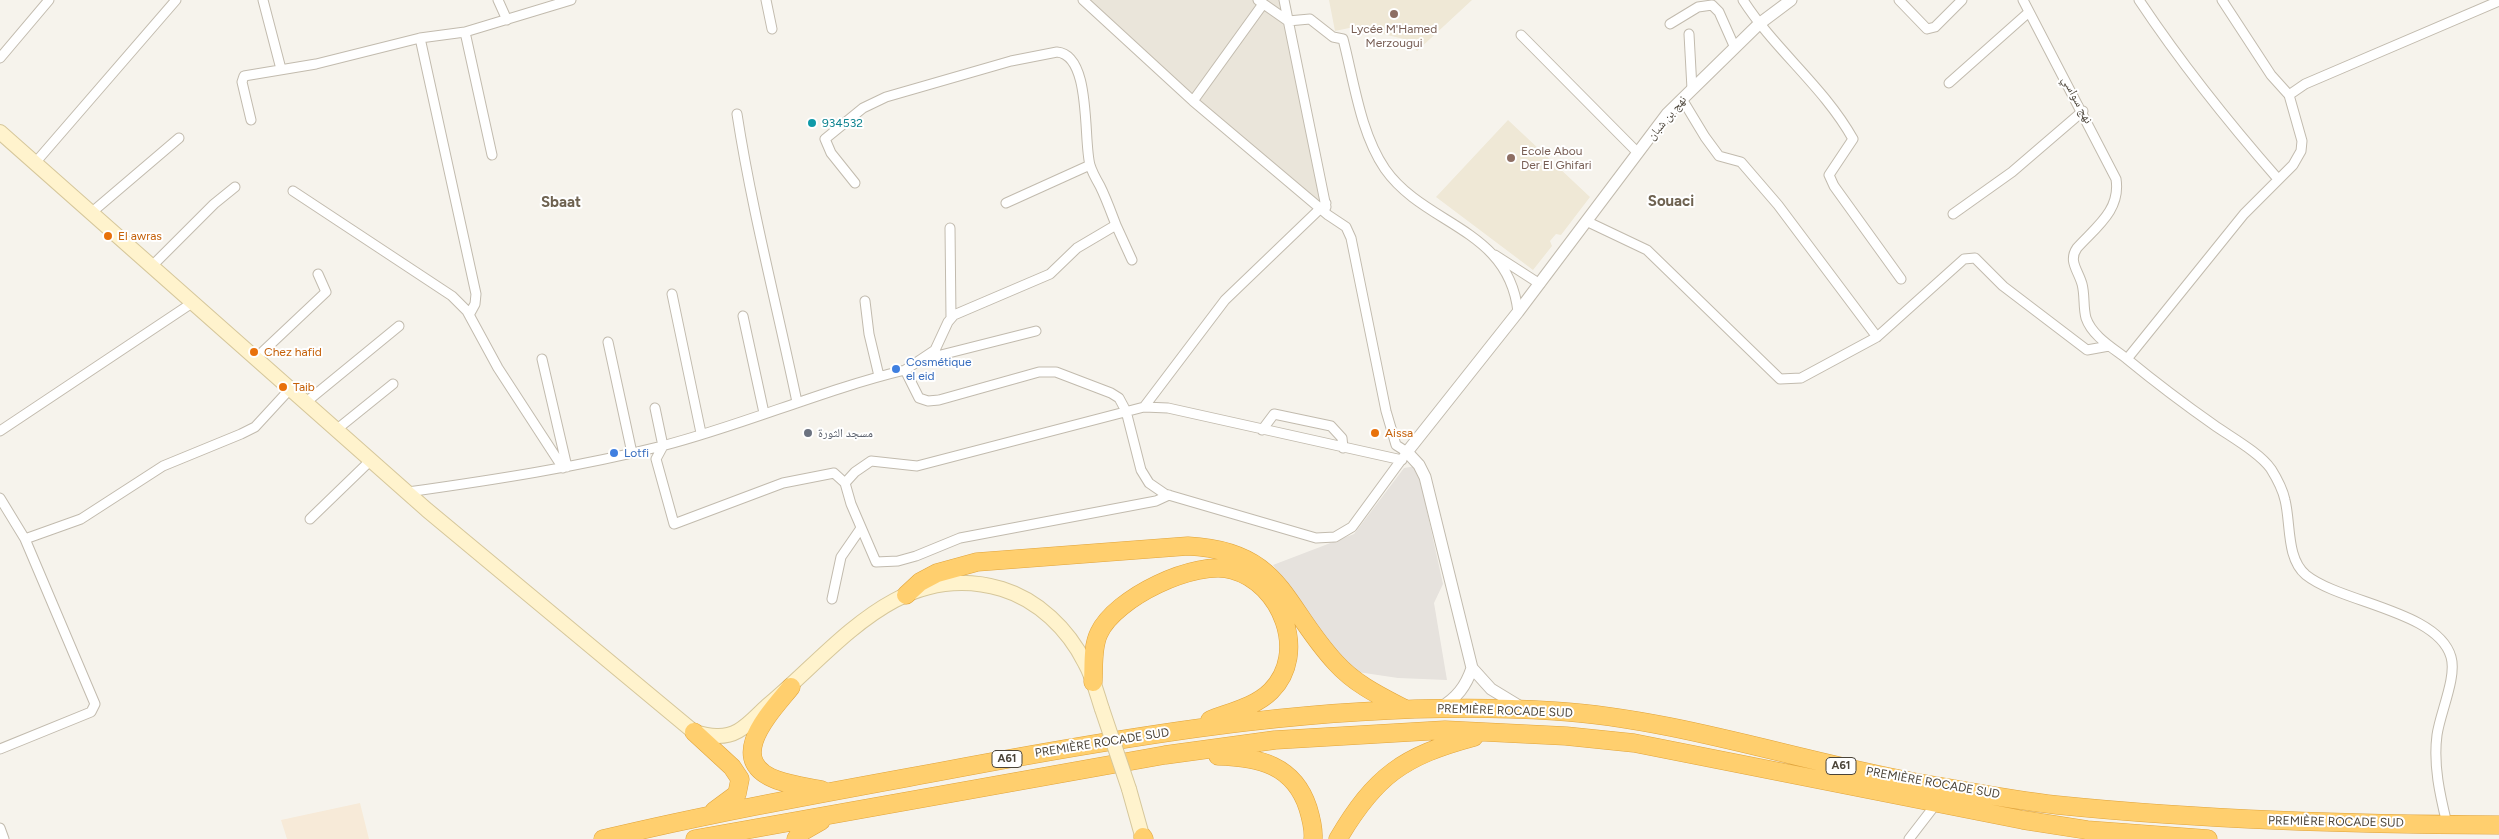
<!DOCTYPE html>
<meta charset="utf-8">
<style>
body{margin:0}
canvas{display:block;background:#f6f3ec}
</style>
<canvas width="2499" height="839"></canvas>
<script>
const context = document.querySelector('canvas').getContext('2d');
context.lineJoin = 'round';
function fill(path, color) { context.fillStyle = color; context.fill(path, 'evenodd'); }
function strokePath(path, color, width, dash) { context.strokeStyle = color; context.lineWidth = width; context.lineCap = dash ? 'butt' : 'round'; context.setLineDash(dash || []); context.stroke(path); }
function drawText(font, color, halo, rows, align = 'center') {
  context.font = font + ' Figtree,"Noto Naskh Arabic",sans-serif'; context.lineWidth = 4; context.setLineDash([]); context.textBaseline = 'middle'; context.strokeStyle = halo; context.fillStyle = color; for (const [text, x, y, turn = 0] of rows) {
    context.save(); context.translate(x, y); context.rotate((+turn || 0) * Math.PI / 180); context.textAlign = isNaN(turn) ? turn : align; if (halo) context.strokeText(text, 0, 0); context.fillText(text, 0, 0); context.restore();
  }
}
fill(new Path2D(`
 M1083 0H1282L1328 215Z`), '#eae5da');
fill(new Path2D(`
 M360 803 369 839H287L281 820Z`), '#f7ead8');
fill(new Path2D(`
 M1417 466 1443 584 1434 603 1447 680 1398 678 1351 671 1273 565 1354 534 1404 468Z`), '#e6e2dd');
fill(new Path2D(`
 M1329 0H1472L1417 51 1408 40 1354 27 1335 31Z
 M1508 120 1590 197 1561 235 1556 234 1550 241 1552 246 1533 270 1436 197Z`), '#efe8d6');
const minor = new Path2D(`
 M263 0 281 69
 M498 0 507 20
 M766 0 772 29
 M1258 0 1288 21 1310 19 1333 37 1343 39C1354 81 1360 132 1385 169 1425 226 1509 228 1518 312
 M1284 0 1326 207
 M1743 0C1775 50 1824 87 1853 139L1829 175 1834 186 1901 279
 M1899 0 1927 29 1935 27 1962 0
 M2023 0 2116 179C2121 210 2096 227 2077 248 2068 261 2078 270 2082 284 2085 295 2083 307 2086 318 2092 336 2113 348 2127 359L2244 214 2293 165 2301 151 2302 141 2289 95 2305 84 2499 1
 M2139 0C2181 63 2228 122 2278 179
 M2222 0 2271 75 2289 95
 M1670 24 1698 7 1712 5 1719 12 1735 48
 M465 32 492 155
 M1689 34 1692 89
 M1521 35 1638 153
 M420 38 476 294 475 304 469 315
 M0 58 49 0
 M1949 83 2029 12
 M1682 99 1705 137 1719 156 1741 162 1778 205 1877 337
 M1193 101 1263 4
 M737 114C752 211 777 306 797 402
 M251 120 242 82 244 76 316 64 420 38 465 32 571 0
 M35 163 176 0
 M855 183 831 153 825 139 863 108 886 97 1011 61 1057 52C1092 55 1083 140 1090 165 1092 172 1096 179 1100 186 1106 198 1111 212 1116 225L1077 248 1050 274 954 315 948 322 935 350 905 370
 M293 191 452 296 467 311 498 368 563 468
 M1006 203 1090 165
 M91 213 179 138
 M1953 214 2012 172 2083 111
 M1586 221 1647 250 1780 379 1801 378 1877 337 1964 259 1975 258 2003 286 2087 350 2109 346
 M1116 225 1132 260
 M950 228 951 318
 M1495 255 1540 284
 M151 267 214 204 235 187
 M672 294 701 433
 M865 301 869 334 879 376
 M743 316 764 413
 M608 342 632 453
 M256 358 326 292 318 274
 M542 359 567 467
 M925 359 1036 331
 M2127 359C2155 382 2184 404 2214 425 2231 437 2260 453 2271 469 2276 477 2283 491 2285 500 2291 524 2286 558 2306 575 2341 603 2438 611 2451 657 2457 677 2440 713 2437 735 2433 765 2440 795 2447 824
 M305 403 399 326
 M1144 407 1225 300 1326 203
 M655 408 663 446 656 459 674 524 783 483 834 473 845 483
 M336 430 393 384
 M1262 430 1274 414 1331 426 1342 438 1343 448
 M0 431 192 303
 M408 492C493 480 578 467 662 446 744 425 822 390 905 370L919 398 928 401 939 400 1039 372H1056L1111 393 1119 398 1126 411 1141 470 1149 483 1165 494 1316 538 1335 537 1352 527 1407 452 1396 445 1386 411 1351 238 1346 227 1328 215 1193 101 1083 0
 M1169 495 1156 501 960 538 916 556 898 561 876 562 851 504 845 483 855 472 871 461 917 466 1144 407 1168 408 1402 460
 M0 498 25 539
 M310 519 371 460
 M832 599 841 557 861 528
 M0 749 91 712 95 704 25 539 81 519 163 466 241 434 255 427 290 389
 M0 828 4 839
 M1909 839 1936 804`);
const tertiary = new Path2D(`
 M1519 706 1491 689 1472 668 1425 477 1419 465 1407 452 1518 312 1667 114 1759 24 1791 0
 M1440 708C1457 698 1466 686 1472 668`);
const secondary = new Path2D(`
 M0 132 427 510 694 732C709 736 724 739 738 731 749 725 758 714 767 706 836 649 899 558 1002 589 1038 600 1068 629 1085 663 1093 677 1097 694 1102 709
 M1129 789 1143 839`);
const motorway = new Path2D(`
 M906 595 920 582 937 573 977 562 1188 546C1283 551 1282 605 1336 663 1355 684 1380 696 1405 709
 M1093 682C1094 667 1092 647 1099 633 1115 598 1195 559 1233 570 1281 583 1309 653 1271 691 1255 707 1230 712 1210 720
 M791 687C771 712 723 760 777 780 791 785 807 787 822 790
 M694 732 732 767 740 779 737 794 714 811
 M1218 756C1259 757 1294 765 1308 808 1311 818 1314 829 1313 839
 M1143 837 1144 839
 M603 839C716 812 829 792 943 771 1144 733 1350 698 1555 711 1677 719 1794 760 1914 782 1961 790 2009 800 2057 805 2204 820 2351 824 2499 825
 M695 839 1165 755 1275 740 1445 730 1566 736 1634 743 2023 820 2087 830 2208 839
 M796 839 800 833 821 821
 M1338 839C1375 776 1403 756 1474 737`);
strokePath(minor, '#c2bbae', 11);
strokePath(tertiary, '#c2bbae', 13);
strokePath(secondary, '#d6c79b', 16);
strokePath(motorway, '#e0a43c', 19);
strokePath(minor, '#fff', 9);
strokePath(tertiary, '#fff', 11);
strokePath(secondary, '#fff3cd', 14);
strokePath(motorway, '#ffcf6e', 18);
const secondaryBridge = new Path2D(`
 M1102 709 1129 789`);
strokePath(secondaryBridge, '#d6c79b', 16, []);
strokePath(secondaryBridge, '#fff3cd', 14);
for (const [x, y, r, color] of [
 [1394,14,5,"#8d6e63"],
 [812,123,5,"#0f9aa8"],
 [1511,158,5,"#8d6e63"],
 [108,236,5,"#e8710a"],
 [254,352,5,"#e8710a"],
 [896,369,5,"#3f7fe0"],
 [283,387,5,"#e8710a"],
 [808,433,5,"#6b7280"],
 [1375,433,5,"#e8710a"],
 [614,453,5,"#3f7fe0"]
]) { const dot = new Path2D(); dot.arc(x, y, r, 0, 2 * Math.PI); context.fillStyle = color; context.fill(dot); strokePath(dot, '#fff', 2); }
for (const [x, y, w] of [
 [1007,759,30],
 [1841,766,30]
]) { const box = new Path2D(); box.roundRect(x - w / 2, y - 8.5, w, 17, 4); context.fillStyle = '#fff'; context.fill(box); strokePath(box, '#4b4439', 1); }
drawText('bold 11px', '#4b4439', null, [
 ["A61",1007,759],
 ["A61",1841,766]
]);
drawText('12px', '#785e54', '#fff', [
 ["Lycée M'Hamed",1394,29],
 ["Merzougui",1394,43],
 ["Ecole Abou",1521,151,"left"],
 ["Der El Ghifari",1521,165,"left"]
]);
drawText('12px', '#4b4439', '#fff', [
 ["نهج سواسي",2077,100,62],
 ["نهج بن شبان",1667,118,-50],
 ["PREMIÈRE ROCADE SUD",1505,711,2],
 ["PREMIÈRE ROCADE SUD",1102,743,-9],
 ["PREMIÈRE ROCADE SUD",1933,783,10],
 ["PREMIÈRE ROCADE SUD",2336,822,1]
]);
drawText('12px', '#0d838f', '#fff', [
 ["934532",822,123]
], 'left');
drawText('12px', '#c56008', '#fff', [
 ["El awras",118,236],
 ["Chez hafid",264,352],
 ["Taib",293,387],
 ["Aissa",1385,433]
], 'left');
drawText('12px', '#366cbe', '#fff', [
 ["Cosmétique",906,362],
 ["el eid",906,376],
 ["Lotfi",624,453]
], 'left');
drawText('12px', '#5b616d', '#fff', [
 ["مسجد الثورة",818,433]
], 'left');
drawText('bold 15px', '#6e6250', '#fff', [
 ["Souaci",1671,202],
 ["Sbaat",561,203]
]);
</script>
